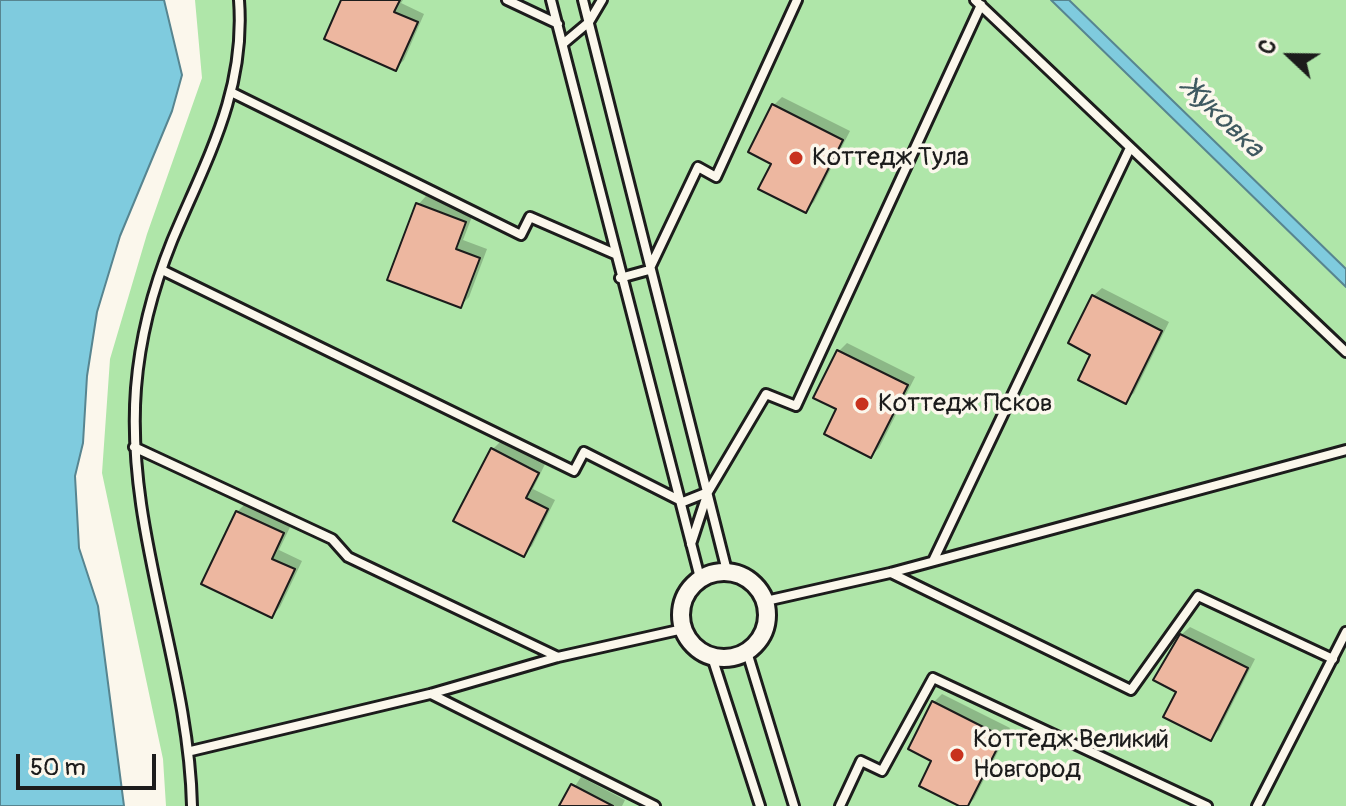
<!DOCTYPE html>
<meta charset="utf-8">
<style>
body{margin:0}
#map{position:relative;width:1346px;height:806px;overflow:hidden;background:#fbf7ec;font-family:Pangolin,sans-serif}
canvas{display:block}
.north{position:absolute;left:1250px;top:16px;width:80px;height:80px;-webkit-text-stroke:6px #fbf7ec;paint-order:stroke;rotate:292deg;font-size:22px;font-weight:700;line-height:32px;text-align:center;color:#1c1c1c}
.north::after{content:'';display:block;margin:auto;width:28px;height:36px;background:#1c1c1c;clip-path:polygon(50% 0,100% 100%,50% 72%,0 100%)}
.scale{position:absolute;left:16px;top:754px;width:140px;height:36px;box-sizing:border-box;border:4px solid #1c1c1c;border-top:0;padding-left:10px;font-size:24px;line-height:28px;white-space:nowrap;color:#1c1c1c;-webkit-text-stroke:6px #fbf7ec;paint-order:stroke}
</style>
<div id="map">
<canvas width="1346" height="806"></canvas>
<div class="north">С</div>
<div class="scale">50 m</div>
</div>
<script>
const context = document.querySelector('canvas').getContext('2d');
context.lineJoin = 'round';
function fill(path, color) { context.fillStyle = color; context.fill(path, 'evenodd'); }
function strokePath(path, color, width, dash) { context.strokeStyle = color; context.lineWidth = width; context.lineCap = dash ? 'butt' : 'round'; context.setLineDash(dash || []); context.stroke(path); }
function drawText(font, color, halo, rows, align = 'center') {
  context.font = font + ' Pangolin,sans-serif'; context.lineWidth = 7; context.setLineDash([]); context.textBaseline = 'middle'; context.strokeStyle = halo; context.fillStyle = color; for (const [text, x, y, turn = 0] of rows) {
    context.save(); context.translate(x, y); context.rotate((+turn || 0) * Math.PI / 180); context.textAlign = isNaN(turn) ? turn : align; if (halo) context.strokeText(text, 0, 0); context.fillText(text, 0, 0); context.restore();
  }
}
fill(new Path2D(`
 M195 0H1346V806H166L163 759 102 473 110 359 147 234 202 78Z`), '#afe6a9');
const water = new Path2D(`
 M0 0H164L182 75 172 111 120 236 97 312 87 376 83 443 75 476 79 548 98 606 124 806H0Z
 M1051 0H1069L1346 269V287Z`);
fill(water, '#7fcbde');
strokePath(water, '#578590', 2);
fill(new Path2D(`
 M343 0H403L401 3 424 14 404 60 395 69Z
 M782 97 850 131 814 202 806 210 774 105Z
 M426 196 473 214 463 240 487 249 469 297 460 306 418 205Z
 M1102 288 1169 322 1134 393 1125 401 1093 296Z
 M847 343 915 377 879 448 871 456 839 351Z
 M501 441 545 464 533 489 555 500 532 546 523 554 493 449Z
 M246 503 291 525 279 550 302 561 280 607 272 616 237 512Z
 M1190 627 1255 659 1219 730 1211 738 1181 635Z
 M942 694 1010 728 974 799 967 806H964L934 702Z
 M581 777 625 800 622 806H562Z`), '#0003');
const building = new Path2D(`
 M341 0H400L394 12 418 22 396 71 324 39Z
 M772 104 843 140 806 213 758 189 771 164 748 152Z
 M416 203 466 222 456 249 480 258 461 308 387 280Z
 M1092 295 1162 331 1126 404 1078 380 1090 355 1068 343Z
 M837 350 908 385 871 458 824 434 836 409 813 398Z
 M491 448 539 473 526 498 548 509 524 557 453 521Z
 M236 511 284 533 272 559 295 569 272 618 201 584Z
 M1180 634 1248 668 1211 741 1163 717 1176 692 1153 680Z
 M932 701 1003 737 968 806H959L919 786 931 761 908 749Z
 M571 784 613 806H559Z`);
fill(building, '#edb7a0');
strokePath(building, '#1c1c1c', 2);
const lane = new Path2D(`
 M507 0 558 24
 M551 0 700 578
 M583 0 727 571
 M975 0 1346 352
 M564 43 589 22 602 0
 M233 93 521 235 530 217 615 254
 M162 270 574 471 584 452 683 502 708 492
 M620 278 649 270 698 167 716 177 797 0
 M134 447 332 539 348 557 558 657
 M691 544 708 492 766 394 796 406 981 5
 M933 561 1130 148
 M891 573 1131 690 1198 596 1333 659
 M766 601 890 573 1346 450
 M747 652 794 806
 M712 657 760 806
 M431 694 655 806
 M191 751 430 694 558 657 683 629
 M192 806C189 665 125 531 136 388 140 338 153 288 172 241 206 160 246 92 239 0
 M840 806 861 761 882 771 933 678 1207 806
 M1257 806 1346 632`);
const street = new Path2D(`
 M681 615a43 43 0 1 1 86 0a43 43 0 1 1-86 0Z`);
strokePath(lane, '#1c1c1c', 14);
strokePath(street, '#1c1c1c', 22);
strokePath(lane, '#fbf7ec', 8);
strokePath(street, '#fbf7ec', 16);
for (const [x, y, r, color] of [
 [796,158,8,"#c8321e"],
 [862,404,8,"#c8321e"],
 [957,755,8,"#c8321e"]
]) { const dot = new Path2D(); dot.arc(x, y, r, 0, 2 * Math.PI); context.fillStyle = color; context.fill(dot); strokePath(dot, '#fbf7ec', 3); }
drawText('26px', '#1c1c1c', '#fbf7ec', [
 ["Коттедж Тула",812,158],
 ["Коттедж Псков",878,404],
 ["Коттедж Великий",973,740],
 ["Новгород",973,770]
], 'left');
drawText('italic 28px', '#3f5960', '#fbf7ec', [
 ["Жуковка",1222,119,44]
]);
</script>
